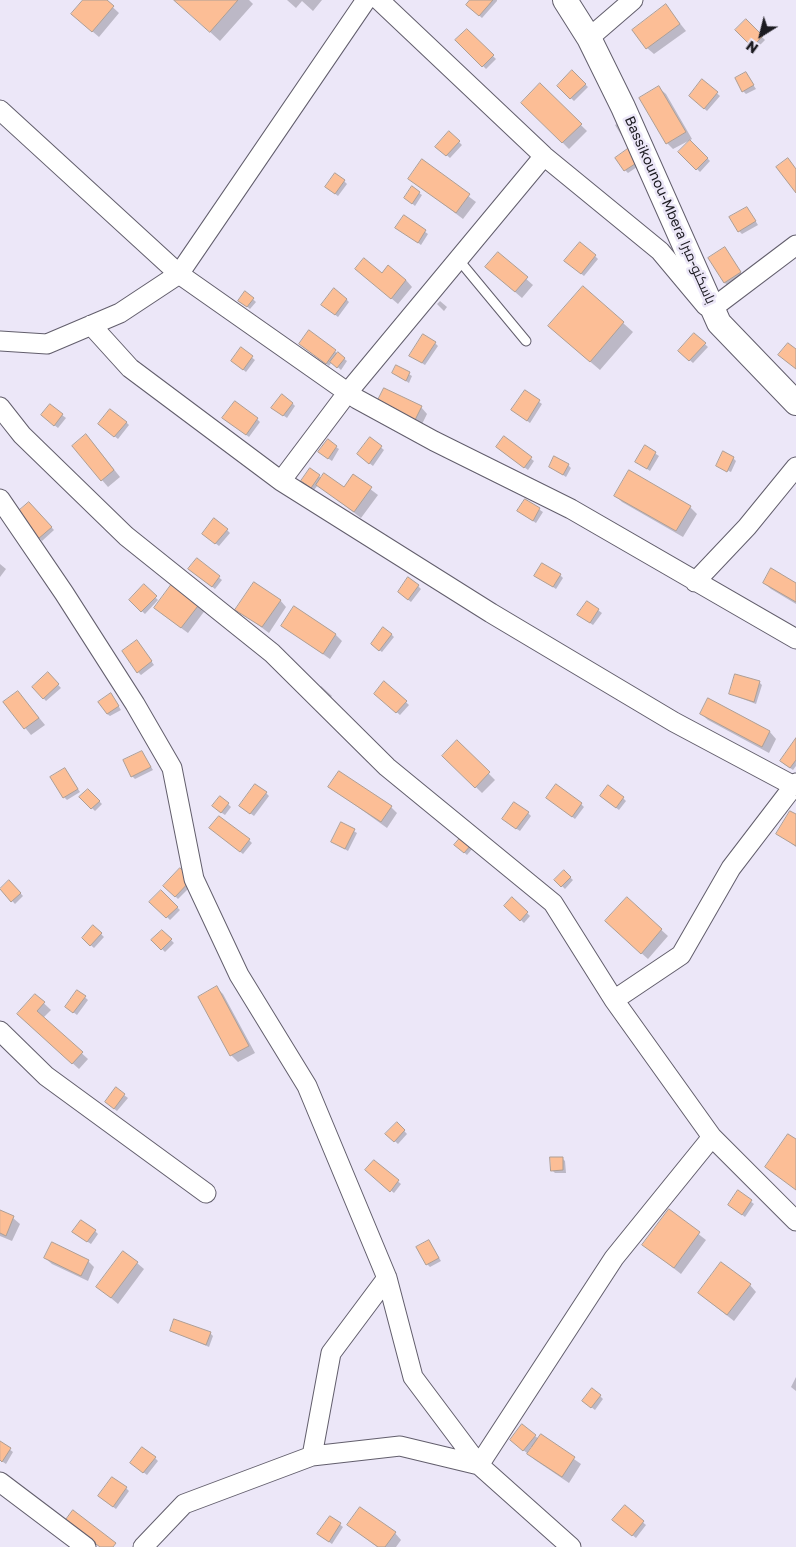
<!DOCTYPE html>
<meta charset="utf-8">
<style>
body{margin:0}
#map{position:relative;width:796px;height:1547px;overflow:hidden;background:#ece7f8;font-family:"Golos Text",sans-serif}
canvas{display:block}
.north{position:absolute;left:736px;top:10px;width:50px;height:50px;-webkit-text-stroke:4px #ece7f8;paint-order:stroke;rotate:216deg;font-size:14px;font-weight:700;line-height:20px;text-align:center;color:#1c1b21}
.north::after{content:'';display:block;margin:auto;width:18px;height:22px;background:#1c1b21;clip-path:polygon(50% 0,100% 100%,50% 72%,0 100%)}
</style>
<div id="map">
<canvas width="796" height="1547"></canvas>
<div class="north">N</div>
</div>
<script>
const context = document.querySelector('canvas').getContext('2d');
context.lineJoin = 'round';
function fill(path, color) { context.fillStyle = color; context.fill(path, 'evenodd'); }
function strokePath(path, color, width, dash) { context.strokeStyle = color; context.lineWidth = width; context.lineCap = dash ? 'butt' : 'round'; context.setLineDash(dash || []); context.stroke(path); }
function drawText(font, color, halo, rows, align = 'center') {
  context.font = font + ' "Golos Text",Cairo,sans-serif'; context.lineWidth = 5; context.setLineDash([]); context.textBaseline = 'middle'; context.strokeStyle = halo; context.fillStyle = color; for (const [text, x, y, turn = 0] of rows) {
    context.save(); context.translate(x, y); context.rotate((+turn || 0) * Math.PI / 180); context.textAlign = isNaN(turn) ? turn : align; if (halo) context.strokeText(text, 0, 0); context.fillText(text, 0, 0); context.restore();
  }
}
fill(new Path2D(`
 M85 0H105L119 13 99 37 79 20Z
 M175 0H249L253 4 220 41Z
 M287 0H322L313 11 302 1 296 8Z
 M471 0H497V1L482 18 467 5Z
 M666 6 686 31 654 54 647 48Z
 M746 21 765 40 756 49 736 30Z
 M467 31 496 59 486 69 457 40Z
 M572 72 588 87 574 101 558 86Z
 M746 74 756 89 746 94 743 91Z
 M703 81 720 96 707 111 693 99Z
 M540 85 587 131 569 149 523 103Z
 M659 88 666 94 692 139 673 149 667 143Z
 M620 122 628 135 623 138 615 125Z
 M450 133 462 145 450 158 437 147Z
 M690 141 710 161 700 172 680 152Z
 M628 150 640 165 628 173 625 170Z
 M422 161 476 202 463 219 410 179Z
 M344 181 347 184 338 196 330 190Z
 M419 193 422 195 415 206 408 200Z
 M749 211 758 225 742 234 739 231Z
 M404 217 428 234 421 245 400 230Z
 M728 252 743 276 727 285 724 282Z
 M498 254 533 285 522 298 493 273Z
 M595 256 598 259 584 276 569 264Z
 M357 269 406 280 412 287 398 304Z
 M246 293 256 302 250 309 243 303Z
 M346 299 349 302 338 317 326 308Z
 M440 301 447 307 444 311 437 304Z
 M623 323 633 332 600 370 560 336Z
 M310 332 347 361 341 370 332 362 329 366 303 346Z
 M694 334 708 347 693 363 679 351Z
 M435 343 438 346 425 365 414 358Z
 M241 349 255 360 246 372 236 364Z
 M397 367 412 376 409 383 393 373Z
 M525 392 542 404 530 423 516 413Z
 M293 404 295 406 287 418 276 410Z
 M378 404 421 407 427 414 420 428Z
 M50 406 66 418 58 428 45 418Z
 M257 419 260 422 249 437 227 421Z
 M126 422 129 425 118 439 103 427Z
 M370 438 384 450 373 466 361 457Z
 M504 438 534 461 528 470 500 450Z
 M93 443 120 477 108 487 102 480Z
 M336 447 339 449 332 461 323 455Z
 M645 447 659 456 650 471 637 462Z
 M733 458 736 461 731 472 718 466Z
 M568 465 571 468 566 477 551 467Z
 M310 469 322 479 344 489 353 476 378 495 361 518 318 485 314 490 305 484Z
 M616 496 690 507 697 514 683 537 622 502Z
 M525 500 543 512 536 523 522 514Z
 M29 504 54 530 42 541 17 514Z
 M227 530 230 533 219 546 207 537Z
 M197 560 222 580 215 589 193 572Z
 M0 564 6 569 0 577Z
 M560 575 563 578 556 589 536 576Z
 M175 583 206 609 188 633 162 614Z
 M764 583 796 584V604L771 589Z
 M144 586 158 600 145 614 130 600Z
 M418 586 421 589 411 602 402 595Z
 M280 600 286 607 269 633 237 609Z
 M587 602 602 613 593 625 581 617Z
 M282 626 335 634 342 641 330 659Z
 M391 634 394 637 382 652 375 647Z
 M140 645 154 665 141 675 138 672Z
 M48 674 61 688 46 701 33 687Z
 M759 682 762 685 756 704 730 694Z
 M385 683 409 705 400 715 376 694Z
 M321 686 332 696 328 700 316 690Z
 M112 696 121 710 110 716 107 714Z
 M24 699 45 725 31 735 5 703Z
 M709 700 770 732 776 739 769 753 708 720 701 714Z
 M796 740V766L793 770 784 764Z
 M457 742 495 780 482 793 444 756Z
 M142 752 153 770 135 779 132 776Z
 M68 773 80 792 67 800 64 797Z
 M330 787 391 807 397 813 387 828Z
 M88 790 102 804 95 811 81 797Z
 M266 793 269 796 254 816 243 808Z
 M623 798 626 801 619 810 604 799Z
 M551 801 581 804 584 807 575 819Z
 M228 804 231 807 225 815 216 809Z
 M528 813 531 816 520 831 506 822Z
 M796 816V847L777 833Z
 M342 824 357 833 348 851 336 844Z
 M214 831 249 840 252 843 243 854Z
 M470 846 473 848 467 855 459 848Z
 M564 872 573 880 565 889 556 880Z
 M9 881 23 896 15 904 1 889Z
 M194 883 178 899 165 886Z
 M161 892 180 910 170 920 151 901Z
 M512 899 530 916 524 923 506 906Z
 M627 899 668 936 648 959 613 928Z
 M94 927 104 937 94 948 83 938Z
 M162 931 174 943 165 952 153 940Z
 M217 988 223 994 255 1053 238 1062 231 1055Z
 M78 991 88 1000 77 1015 69 1009Z
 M35 995 51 1010 43 1018 88 1059 79 1069 25 1021Z
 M116 1089 128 1098 117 1111 109 1105Z
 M397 1123 407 1134 398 1144 387 1134Z
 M562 1158 565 1161 566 1173H555L552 1170Z
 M374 1162 401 1184 394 1193 370 1173Z
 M738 1192 754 1204 745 1217 732 1207Z
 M669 1211 706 1240 681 1274 644 1245Z
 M0 1212 13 1218 20 1224 12 1241 0 1236Z
 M95 1231 98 1234 91 1244 77 1235Z
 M429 1241 441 1261 430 1267 427 1264Z
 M45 1258 88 1261 94 1267 88 1281 52 1264Z
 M137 1263 144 1269 118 1304 98 1287Z
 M750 1285 756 1292 734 1321 706 1299Z
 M172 1331 210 1333 213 1336 209 1347Z
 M796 1377V1391L791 1387Z
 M600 1396 603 1399 595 1410 586 1403Z
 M535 1436 539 1439 541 1436 581 1464 569 1483 535 1460 529 1454 533 1448 531 1447 527 1453 514 1443Z
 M0 1442 13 1452 6 1464 0 1460Z
 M155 1458 158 1461 147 1475 135 1466Z
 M126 1488 129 1491 116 1509 102 1499Z
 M625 1507 646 1525 636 1538 617 1523Z
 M330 1517 343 1527 332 1544 322 1537Z
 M349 1525 395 1533 401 1540 396 1547H377Z`), '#0003');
const building = new Path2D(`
 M83 0H107L114 6 92 32 71 14Z
 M174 0H238L210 32Z
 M470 0H493L479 16 466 5Z
 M666 4 680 24 646 49 632 30Z
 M746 19 763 36 752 47 735 30Z
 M467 29 494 55 482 67 455 40Z
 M572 70 586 84 570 99 557 86Z
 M746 72 754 85 742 92 735 78Z
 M702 79 718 92 704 109 689 96Z
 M540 83 582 124 562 143 521 103Z
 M659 86 686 132 666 144 639 98Z
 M449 131 460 141 446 156 435 147Z
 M690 140 708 158 696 170 678 152Z
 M629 148 638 162 624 171 615 158Z
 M788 158 796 169V193L776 167Z
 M422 159 470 194 456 213 408 179Z
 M335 173 345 180 335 194 325 187Z
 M412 186 420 192 412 204 404 198Z
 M747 207 756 221 738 232 729 217Z
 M404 215 426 230 418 243 395 228Z
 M580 242 596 255 581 274 564 261Z
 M725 247 741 272 724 283 708 258Z
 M498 252 528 277 515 292 485 267Z
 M364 258 382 273 388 265 406 280 391 299 355 269Z
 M583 286 624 322 590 362 548 326Z
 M334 288 347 299 335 315 321 305Z
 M245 291 254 298 247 307 238 301Z
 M309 330 336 350 326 364 299 344Z
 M694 333 706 343 689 361 678 351Z
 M423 334 436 342 422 363 409 356Z
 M788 343 796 349V369L778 355Z
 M241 347 253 356 243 370 231 361Z
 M338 352 345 358 337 368 330 362Z
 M396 365 410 372 406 381 392 373Z
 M384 388 422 406 414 422 376 404Z
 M525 390 540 400 527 421 511 410Z
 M282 394 293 403 283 416 271 408Z
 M235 401 258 418 246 435 222 418Z
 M50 404 63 414 54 426 41 415Z
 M110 409 127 422 114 437 98 424Z
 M86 434 114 470 101 481 72 446Z
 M504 436 532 457 524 468 496 447Z
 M370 437 382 446 369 464 357 454Z
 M328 439 337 446 328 459 318 452Z
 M645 445 656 452 647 469 635 462Z
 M723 451 734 457 727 472 716 466Z
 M554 456 569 464 563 475 549 467Z
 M310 468 320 475 311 488 301 481Z
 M629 470 691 506 676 531 614 496Z
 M324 473 344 487 353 474 372 487 354 512 316 485Z
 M525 499 540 508 533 521 517 511Z
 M29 502 52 527 38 539 15 514Z
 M214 518 228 529 215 544 202 534Z
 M197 558 220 576 212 587 188 569Z
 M542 563 561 574 553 587 534 576Z
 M771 568 796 583V602L763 583Z
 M408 577 419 585 408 600 398 592Z
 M174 581 201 602 181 628 154 608Z
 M254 582 281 600 262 627 235 610Z
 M144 584 157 596 141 612 129 600Z
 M587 601 599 609 590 623 577 615Z
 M294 606 336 634 323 654 281 626Z
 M383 627 392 634 379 651 371 644Z
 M137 640 152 661 137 673 122 651Z
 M48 672 59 684 43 699 32 687Z
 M735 674 760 681 754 702 729 694Z
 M384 681 407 701 396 713 374 694Z
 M18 691 39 718 24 729 3 702Z
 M111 693 119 706 107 714 98 702Z
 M708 698 770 731 762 747 700 714Z
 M796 738V760L790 768 780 761Z
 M457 740 490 772 475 788 442 756Z
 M142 751 151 767 131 777 123 760Z
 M65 768 78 789 63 798 50 777Z
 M339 771 392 806 381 822 328 787Z
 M255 784 267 792 250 814 239 806Z
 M556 784 582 803 572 817 546 798Z
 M608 785 624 797 616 808 600 796Z
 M88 789 100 801 91 809 79 797Z
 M220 796 229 803 221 813 212 806Z
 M514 802 529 812 516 829 502 819Z
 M790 811 796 814V846L776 834Z
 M219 816 250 839 240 852 209 828Z
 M341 822 355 829 345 849 331 842Z
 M461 837 471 845 464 853 454 845Z
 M180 868 192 879 175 897 163 886Z
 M564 870 571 877 561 887 554 880Z
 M9 880 21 893 11 902 0 889Z
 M161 890 178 907 166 918 149 902Z
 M512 897 528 912 520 921 504 906Z
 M627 897 662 929 641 954 605 921Z
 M93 925 102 933 90 946 82 938Z
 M162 930 172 939 161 950 151 940Z
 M217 986 249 1046 230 1056 198 997Z
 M77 990 86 996 73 1013 65 1007Z
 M35 994 45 1002 37 1011 83 1052 72 1064 17 1014Z
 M116 1087 125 1094 114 1109 105 1102Z
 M397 1122 405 1130 394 1142 385 1134Z
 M788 1134 796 1139V1190L765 1167Z
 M550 1157H563V1170L551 1171Z
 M374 1160 399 1180 390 1192 365 1170Z
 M738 1190 752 1200 742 1215 728 1205Z
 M669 1209 700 1232 674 1268 642 1245Z
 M0 1210 14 1216 6 1236 0 1233Z
 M81 1220 96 1230 87 1242 72 1232Z
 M429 1240 439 1258 426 1265 416 1247Z
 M52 1242 89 1260 81 1276 44 1258Z
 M123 1251 138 1262 111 1298 96 1287Z
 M721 1262 751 1284 727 1315 698 1293Z
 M174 1319 211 1332 206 1345 170 1331Z
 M592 1388 601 1395 591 1408 582 1401Z
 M522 1424 536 1435 523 1451 510 1440Z
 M541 1434 575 1457 562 1477 527 1454Z
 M0 1441 11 1448 2 1462 0 1460Z
 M142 1447 156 1457 143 1473 130 1463Z
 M112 1477 127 1487 113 1507 98 1496Z
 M625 1505 644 1521 632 1536 612 1520Z
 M360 1507 396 1532 385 1547H378L347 1525Z
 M73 1510 116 1543 113 1547H100L65 1521Z
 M330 1516 341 1523 329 1542 317 1534Z`);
fill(building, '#fcbe96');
strokePath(building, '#ae9e94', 1);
const service = new Path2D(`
 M458 259 526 341`);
const minor = new Path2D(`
 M379 0 544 156 660 251 706 306
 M589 38 633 0
 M0 110 179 274 357 399 434 441 571 509 796 639
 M714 307 796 245
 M91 325 130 368 281 481 491 613 674 722 794 786
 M0 341 47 344 120 313 179 274 366 0
 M0 407 22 435 126 536 272 653 387 767 553 903 614 1000 712 1137 796 1221
 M281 481 348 392 544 156
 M0 499 64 593 135 704 172 768 194 879 239 975 307 1086 387 1278 413 1377 479 1465 571 1547
 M695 582 747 527 796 467
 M614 1000 681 955 731 868 796 783
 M0 1031 46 1076 206 1193
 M312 1456 331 1353 387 1278
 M479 1465 614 1258 712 1137
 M0 1482 86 1547
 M143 1547 184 1504 312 1456 400 1446 479 1465`);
const tertiary = new Path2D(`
 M565 0 589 38 623 107 719 323 796 403`);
strokePath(service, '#625e6c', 11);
strokePath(minor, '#625e6c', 21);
strokePath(tertiary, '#625e6c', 26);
strokePath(service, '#fff', 9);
strokePath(minor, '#fff', 19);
strokePath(tertiary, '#fff', 24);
drawText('14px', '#1c1b21', '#ece7f8', [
 ["Bassikounou-Mbera باسكنو-مبرا",670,210,66]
]);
</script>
